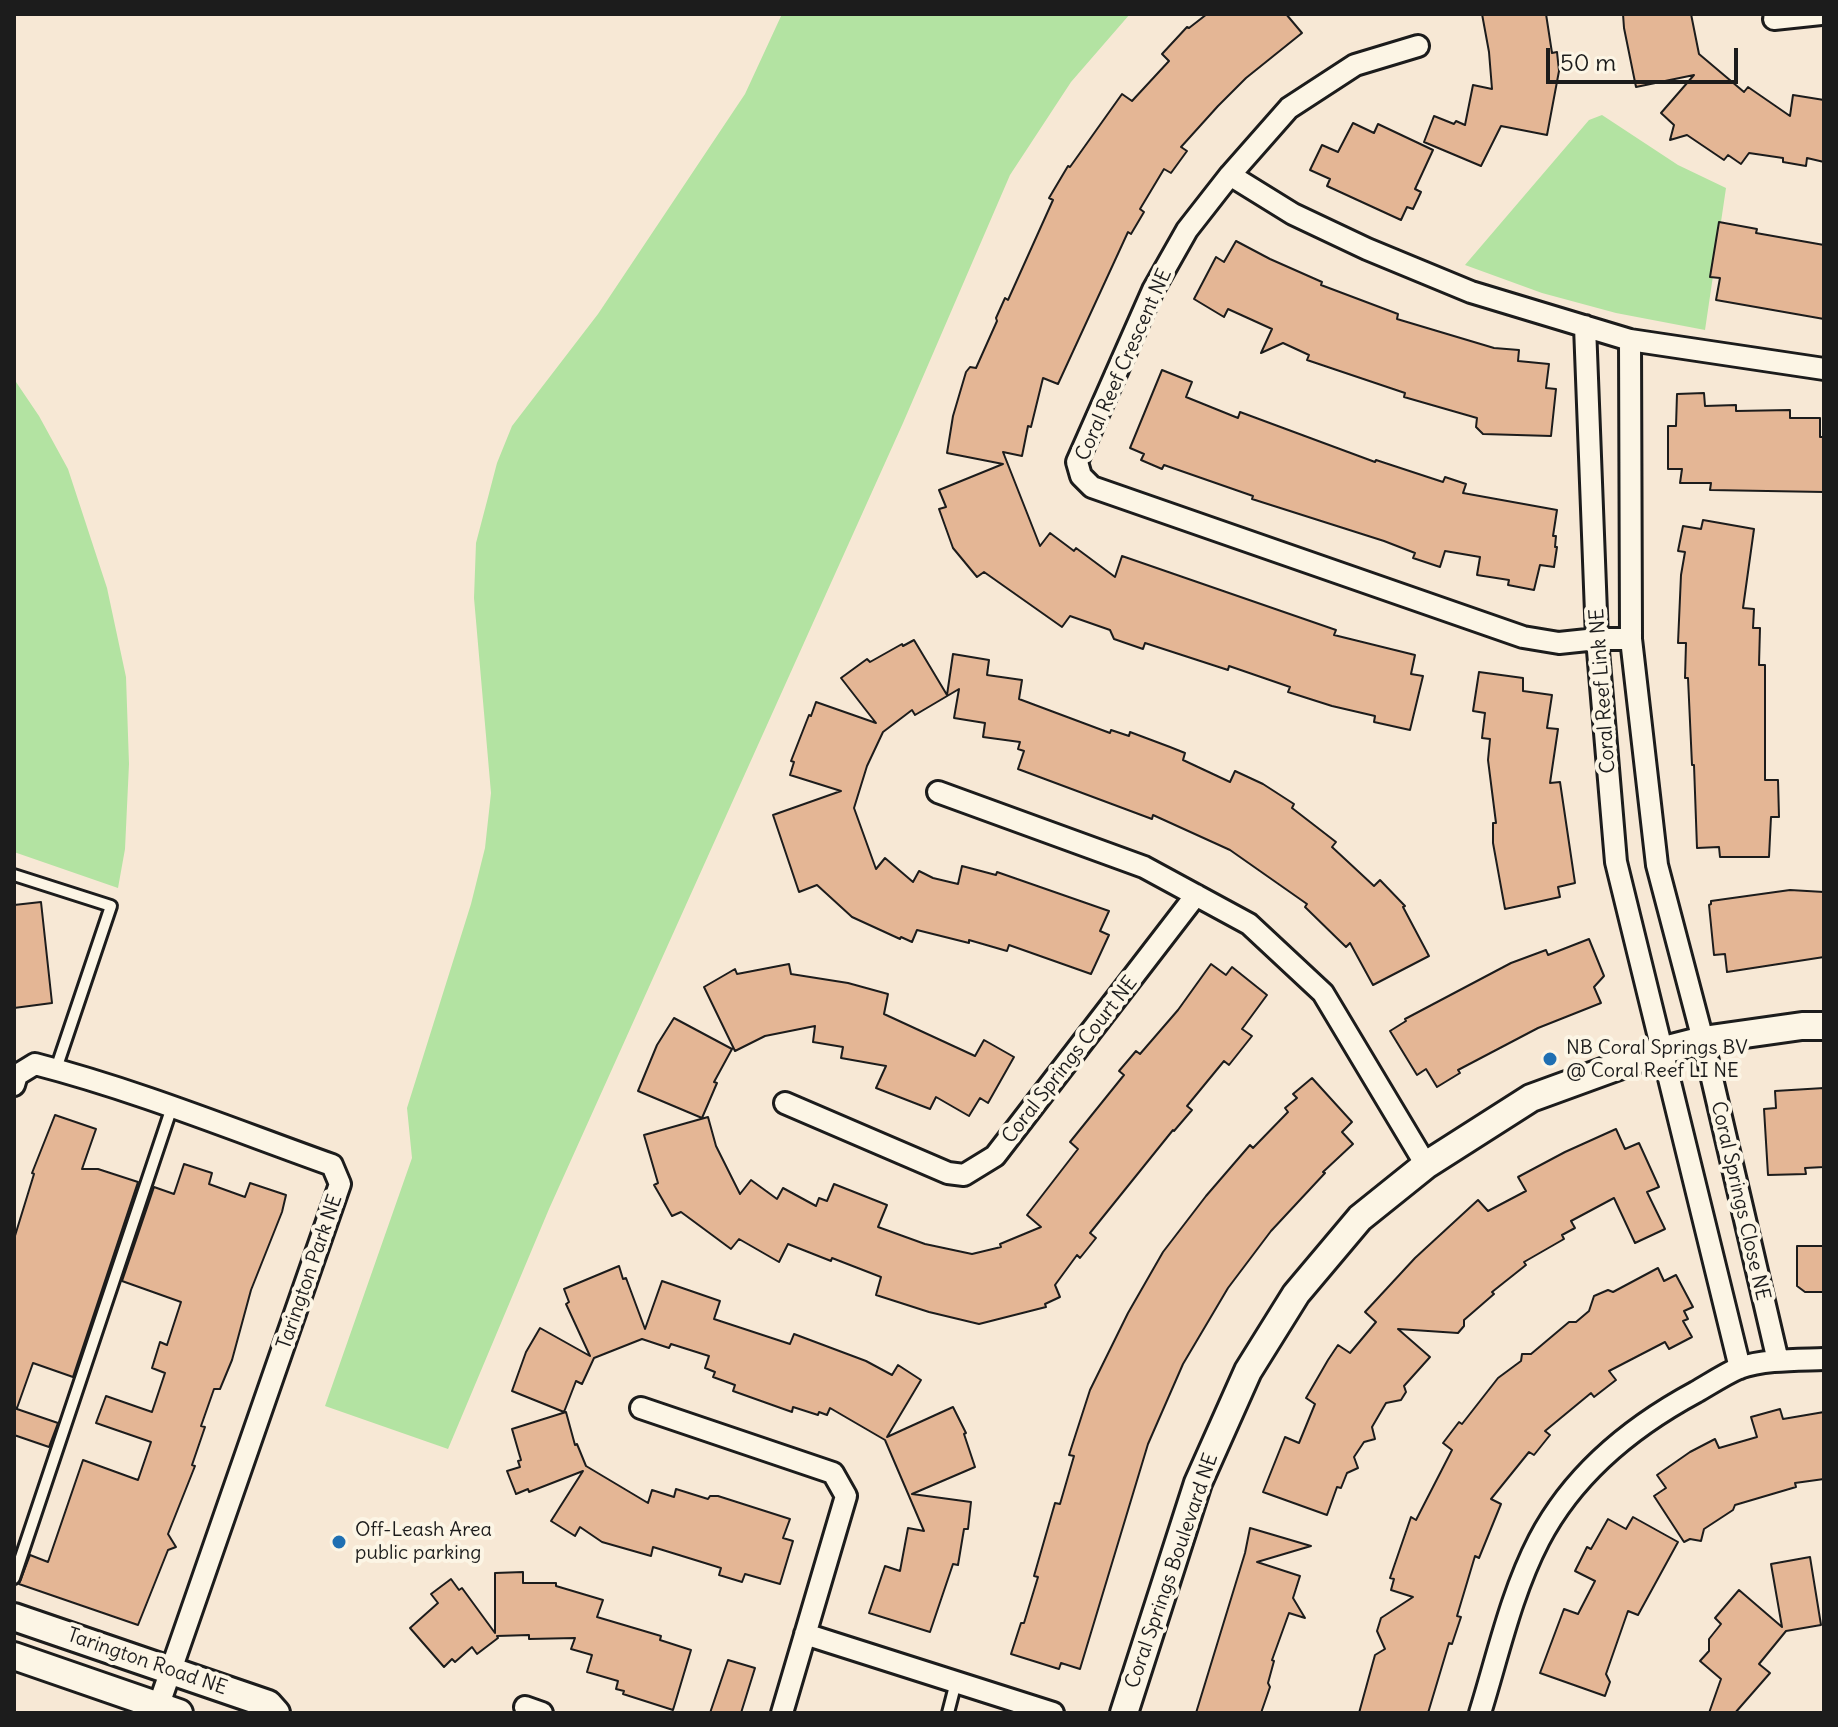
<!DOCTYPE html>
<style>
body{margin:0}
#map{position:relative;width:1838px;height:1727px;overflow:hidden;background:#f7e8d5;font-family:Delius,sans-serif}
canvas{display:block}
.frame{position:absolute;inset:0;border:16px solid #1c1c1c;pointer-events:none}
.scale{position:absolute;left:1546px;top:48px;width:192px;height:36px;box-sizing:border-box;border:4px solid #1c1c1c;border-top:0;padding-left:10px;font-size:24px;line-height:28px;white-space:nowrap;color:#1c1c1c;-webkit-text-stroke:6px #fcf5e5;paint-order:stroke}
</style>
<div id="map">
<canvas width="1838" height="1727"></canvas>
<div class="frame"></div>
<div class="scale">50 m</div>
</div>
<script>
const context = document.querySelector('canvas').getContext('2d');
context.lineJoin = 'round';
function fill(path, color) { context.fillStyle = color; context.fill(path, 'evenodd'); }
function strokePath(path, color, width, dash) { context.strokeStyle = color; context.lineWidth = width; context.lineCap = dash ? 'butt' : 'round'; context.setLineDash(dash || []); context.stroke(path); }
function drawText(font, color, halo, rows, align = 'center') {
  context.font = font + ' Delius,sans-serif'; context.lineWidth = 8; context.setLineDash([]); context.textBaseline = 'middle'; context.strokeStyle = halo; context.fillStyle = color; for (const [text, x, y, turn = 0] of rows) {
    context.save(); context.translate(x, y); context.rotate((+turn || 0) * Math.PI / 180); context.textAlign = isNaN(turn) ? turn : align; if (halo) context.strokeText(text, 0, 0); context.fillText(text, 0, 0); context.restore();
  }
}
fill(new Path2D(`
 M782 14H1130L1071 82 1010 175 903 423 549 1209 448 1449 325 1406 412 1158 407 1108 471 904 485 848 491 793 474 598 476 543 497 463 512 426 598 314 745 94Z
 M1602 115 1678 165 1726 188 1705 330 1616 313 1542 293 1465 265 1589 120Z
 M14 379 39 416 68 469 107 588 126 677 129 764 125 849 118 888 14 852Z`), '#b3e3a2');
const building = new Path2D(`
 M1207 14H1286L1302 33 1246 78 1218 106 1181 147 1187 151 1171 173 1164 169 1140 209 1144 212 1131 234 1128 232 1058 384 1043 378 1031 427 1028 426 1022 456 1003 452 1040 546 1050 533 1074 551 1076 548 1115 577 1122 556 1336 630 1334 635 1415 655 1411 674 1423 676 1410 730 1374 722 1375 716 1332 706 1288 692 1290 687 1229 666 1228 670 1145 643 1143 649 1114 639 1110 630 1070 616 1062 627 984 572 977 577 953 548 939 509 946 507 939 490 1003 464 947 453 953 416 966 372 970 367 976 368 997 321 996 318 1005 298 1008 300 1053 200 1049 198 1068 166 1070 167 1122 94 1132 101 1169 61 1162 54 1187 27 1189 28Z
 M1482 14H1546L1552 53 1557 52 1559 71 1547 135 1501 126 1481 166 1424 142 1434 116 1454 124 1456 121 1465 125 1473 85 1492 89 1489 52Z
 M1623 14H1691L1699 54 1744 92 1748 87 1790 116 1793 95 1824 100V162L1807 158 1806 166 1783 162V158L1749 153 1741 164 1728 155 1724 160 1687 135 1670 140 1674 125 1661 113 1694 75 1636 87 1624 28Z
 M1353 123 1374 133 1378 124 1433 150 1415 189 1421 192 1413 209 1407 207 1401 220 1327 186 1330 179 1310 170 1322 145 1338 152Z
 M1719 222 1757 229 1756 233 1824 245V319L1716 300 1720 278 1710 277Z
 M1236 241 1270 259 1322 282 1321 285 1398 314 1397 319 1494 348 1519 350 1518 361 1549 364 1546 388 1556 389 1551 436 1483 434 1476 427 1477 418 1404 397 1405 393 1307 360 1309 355 1283 343 1261 353 1272 329 1228 309 1224 317 1194 299 1216 257 1224 262Z
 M1162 370 1192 382 1186 397 1238 418 1240 412 1375 462 1376 460 1443 482 1445 477 1466 484 1463 493 1557 510 1553 536H1556L1555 547H1557L1554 567 1540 565 1534 590 1508 585 1509 580 1477 575 1480 557 1445 551 1440 567 1413 558 1415 553 1384 541 1252 499 1253 496 1164 465 1162 469 1141 460 1144 454 1130 448Z
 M1704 393 1705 406 1736 405V411L1790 410V418H1820V437H1824V492L1710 490 1711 483H1680L1682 469H1668V426H1676L1677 394Z
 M1703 520 1754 529 1743 608 1754 609 1753 628H1760L1759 665H1765V780H1778L1779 817H1771L1769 857H1720L1719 847 1697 848 1694 765H1692L1688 678H1685L1686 643H1678L1681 575 1685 552 1678 551 1683 526 1701 529Z
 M914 640 947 695 953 654 989 660 987 675 1022 680 1019 699 1110 733 1111 730 1129 736 1130 732 1170 747 1185 753 1183 760 1230 782 1235 771 1263 784 1294 804 1292 808 1336 842 1332 847 1374 886 1380 880 1405 906 1403 907 1429 956 1373 985 1350 943 1346 947 1305 907 1307 904 1230 850 1153 815 1152 819 1018 769 1024 751 1018 749 1020 742 983 737 985 723 954 718 959 689 915 715 912 710 883 732 867 766 854 808 876 869 885 858 913 882 919 871 933 878 958 884 962 866 996 875 997 872 1109 911 1100 931 1109 935 1091 974 1009 945 1007 951 969 940V943L917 930 912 942 901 937 900 939 852 917 817 885 799 892 773 815 841 791 790 775 794 762 791 761 809 715 811 716 816 702 876 723 841 678 867 659 870 662 902 644 903 646Z
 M1479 672 1523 678V691L1552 695 1547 728 1558 729 1550 783 1560 782 1575 883 1558 887 1560 897 1505 909 1493 843V823H1496L1488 760 1490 739 1482 738 1485 713 1473 711Z
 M1790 890 1824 892V957L1727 972 1725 954 1714 955 1709 905 1711 904V901Z
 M41 902 52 1003 14 1008V905Z
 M1589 939 1604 976 1594 987 1601 1003 1538 1028 1458 1070 1460 1073 1437 1087 1426 1069 1417 1075 1390 1031 1406 1021 1405 1019 1511 963 1546 950 1548 955Z
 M789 964 791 974 848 983 888 994 884 1014 975 1056 984 1040 1014 1057 988 1103 980 1098 969 1116 936 1097 930 1109 876 1088 886 1066 841 1058 843 1047 813 1042 815 1026 765 1036 735 1051 704 987 735 969 737 974Z
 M1211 964 1226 975 1232 967 1267 995 1242 1029 1252 1036 1229 1065 1224 1061 1187 1106 1192 1110 1174 1131 1173 1130 1090 1233 1096 1238 1080 1258 1077 1255 1055 1285 1060 1297 1045 1304 1046 1307 979 1324 929 1312 876 1295 881 1277 832 1258 831 1261 788 1244 779 1262 739 1239 731 1249 681 1212 672 1216 654 1185 658 1183 644 1135 708 1117 716 1146 740 1194 751 1180 777 1199 783 1188 816 1206 819 1198 827 1201 834 1184 887 1205 878 1227 925 1244 972 1254 1001 1247 1000 1244 1041 1227 1027 1215 1078 1149 1070 1142 1124 1075 1119 1071 1136 1051 1140 1054 1178 1010Z
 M674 1018 732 1049 714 1082 717 1083 702 1118 638 1091 657 1045Z
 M1312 1078 1352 1122 1342 1132 1353 1144 1323 1172 1325 1173 1271 1231 1228 1288 1183 1364 1148 1444 1080 1669 1061 1663 1059 1669 1011 1654 1021 1623H1024L1038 1577 1034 1576 1055 1503 1060 1504 1074 1456 1069 1455 1090 1390 1128 1313 1163 1252 1206 1196 1250 1145 1253 1148 1288 1112 1285 1108 1297 1098 1293 1094Z
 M1824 1088V1167L1805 1168 1806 1174 1768 1175 1764 1109 1776 1108 1775 1091Z
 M55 1115 96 1129 82 1169H98L138 1182 73 1377 33 1363 17 1408 14 1407V1239L34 1174 32 1173Z
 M1616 1129 1625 1149 1639 1143 1659 1187 1647 1192 1665 1229 1635 1243 1614 1198 1571 1221 1575 1228 1562 1235 1564 1239 1524 1262 1526 1265 1492 1292 1494 1294 1464 1320V1326L1458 1333 1398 1329 1430 1357 1404 1386 1406 1392 1401 1400 1386 1403 1372 1427 1375 1439 1364 1442 1354 1457 1358 1468 1347 1473 1341 1488 1337 1487 1327 1515 1263 1492 1285 1437 1299 1443 1315 1404 1306 1398 1328 1360 1338 1345 1350 1353 1376 1322 1365 1312 1415 1258 1478 1200 1488 1211 1526 1191 1518 1177 1565 1152Z
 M184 1164 212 1173 209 1184 245 1197 250 1183 286 1195 282 1212 251 1290 232 1360 220 1389H214L201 1426 205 1427 192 1465 195 1466 168 1534 176 1547 168 1550 138 1625 19 1584 30 1555 48 1562 83 1460 138 1480 151 1442 96 1423 106 1396 152 1412 165 1373 152 1368 160 1342 167 1345 181 1302 122 1281 154 1187 174 1194Z
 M1797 1246H1824V1292H1805L1797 1286Z
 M619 1266 623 1279 626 1278 645 1329 662 1281 720 1301 714 1319 790 1344 794 1334 866 1361 892 1375 898 1365 921 1380 887 1437 953 1407 966 1433 964 1434 975 1467 912 1494 971 1502 968 1529H964L958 1565 953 1564 930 1632 869 1613 885 1566 900 1571 908 1528 924 1531 885 1440 830 1408 827 1415 819 1412 818 1415 793 1407 792 1412 733 1391 735 1385 713 1377 715 1372 705 1368 709 1356 671 1344 669 1348 642 1339 594 1358 582 1384 576 1381 564 1412 512 1391 526 1352 540 1328 590 1356 566 1304 569 1302 564 1289Z
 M1658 1268 1664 1281 1676 1275 1693 1307 1684 1311 1688 1319 1683 1321 1692 1337 1669 1349 1665 1342 1609 1371 1616 1380 1594 1397 1591 1393 1545 1431 1550 1435 1534 1455 1529 1452 1491 1499 1501 1504 1479 1558 1475 1556 1457 1616 1461 1617 1452 1644 1449 1643 1428 1713H1359L1375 1655 1385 1649 1377 1631 1381 1618 1413 1597 1391 1590 1394 1579 1390 1578 1411 1517 1416 1520 1452 1450 1443 1443 1459 1422 1462 1424 1498 1378 1521 1361 1522 1354H1531L1569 1322H1576L1589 1311 1594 1296 1608 1290 1613 1292Z
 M14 1408 58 1423 49 1447 14 1435Z
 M1780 1409 1783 1419 1824 1412V1479L1795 1483 1796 1487 1735 1505 1733 1510 1704 1529 1701 1541 1690 1539 1684 1542 1654 1496 1666 1488 1657 1475 1690 1452 1715 1439 1719 1448 1757 1437 1751 1417Z
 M566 1412 575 1445 577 1444 586 1466 648 1503 652 1490 674 1497 676 1489 708 1499 710 1496H718L790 1519 783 1538 793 1541 780 1584 745 1574 742 1582 719 1575 721 1568 653 1547 651 1556 602 1542 580 1527 575 1536 551 1521 583 1471 529 1492 528 1489 516 1494 507 1471 520 1467 518 1461 521 1460 512 1429Z
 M1633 1517 1678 1542 1638 1615 1628 1611 1606 1674 1610 1682 1605 1696 1540 1673 1564 1609 1578 1614 1595 1581 1575 1571 1587 1547 1591 1549 1608 1519 1626 1529Z
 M1250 1528 1311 1546 1257 1562 1300 1576 1293 1598 1305 1618 1289 1613 1272 1660 1274 1661 1268 1683 1270 1687 1261 1713H1196L1245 1553Z
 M1810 1557 1821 1625 1786 1631 1759 1664 1770 1673 1735 1713H1709L1721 1679 1700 1661 1709 1651V1639L1721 1624 1715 1618 1739 1590 1782 1627 1771 1564Z
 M523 1572V1583H556V1586L603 1600 597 1617 661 1636 660 1640 691 1650 673 1710 623 1694 624 1691 616 1689 618 1681 587 1672 592 1655 571 1649 575 1638 529 1639V1635L497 1636 498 1638 477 1654 472 1647 455 1662 452 1659 444 1667 410 1628 438 1603 431 1594 451 1579 459 1590 462 1588 495 1633V1573Z
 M728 1660 755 1668 741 1713H710Z`);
fill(building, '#e4b695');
strokePath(building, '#1c1c1c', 2);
const service = new Path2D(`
 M14 875 111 906 56 1069
 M14 1578 172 1107
 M948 1713 956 1682`);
const minor = new Path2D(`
 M1774 19 1821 14
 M1418 46 1355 65 1289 108 1230 175 1187 230 1153 290 1077 462 1081 476 1092 487 1523 637 1559 643 1597 639H1631
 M1230 175 1293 214 1367 249 1471 292 1630 340 1824 369
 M1585 326 1597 639 1616 862 1740 1368
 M1630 340 1631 639 1657 865 1703 1040 1778 1361
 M938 792 1144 867 1249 924 1323 993 1426 1165
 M14 1085 17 1075 35 1064C136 1090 234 1130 332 1165L340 1184 156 1713
 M785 1103 948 1173 964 1175 995 1156 1196 895
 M641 1408 833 1473 846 1496 782 1713
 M805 1634 1053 1713
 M525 1707 542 1713
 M1480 1713C1498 1655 1511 1594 1539 1540 1574 1473 1631 1427 1696 1392 1710 1384 1725 1374 1739 1368 1765 1359 1797 1360 1824 1359`);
const tertiary = new Path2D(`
 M14 1617 268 1704 276 1713
 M14 1656 179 1713
 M1124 1713 1198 1483 1248 1371 1296 1294 1360 1218 1426 1165 1531 1098 1660 1051 1703 1040 1802 1026H1824`);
strokePath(service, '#1c1c1c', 16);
strokePath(minor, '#1c1c1c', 26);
strokePath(tertiary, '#1c1c1c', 32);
strokePath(service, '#fcf5e5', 10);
strokePath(minor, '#fcf5e5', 20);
strokePath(tertiary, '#fcf5e5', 26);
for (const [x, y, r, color] of [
 [1550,1059,8,"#1f6fb2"],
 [339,1542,8,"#1f6fb2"]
]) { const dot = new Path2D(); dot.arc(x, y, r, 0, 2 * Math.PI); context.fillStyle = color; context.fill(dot); strokePath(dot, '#fcf5e5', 3); }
drawText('20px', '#1c1c1c', '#fcf5e5', [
 ["Coral Reef Crescent NE",1124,365,-66],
 ["Coral Reef Link NE",1603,691,-94],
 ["Coral Springs Court NE",1070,1060,-52],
 ["Coral Springs Close NE",1740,1201,77],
 ["Tarington Park NE",310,1272,-71],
 ["Coral Springs Boulevard NE",1172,1571,-71],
 ["Tarington Road NE",147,1662,19]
]);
drawText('20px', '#1c1c1c', '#fcf5e5', [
 ["NB Coral Springs BV",1566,1048],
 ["@ Coral Reef LI NE",1566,1071],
 ["Off-Leash Area",355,1530],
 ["public parking",355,1553]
], 'left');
</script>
